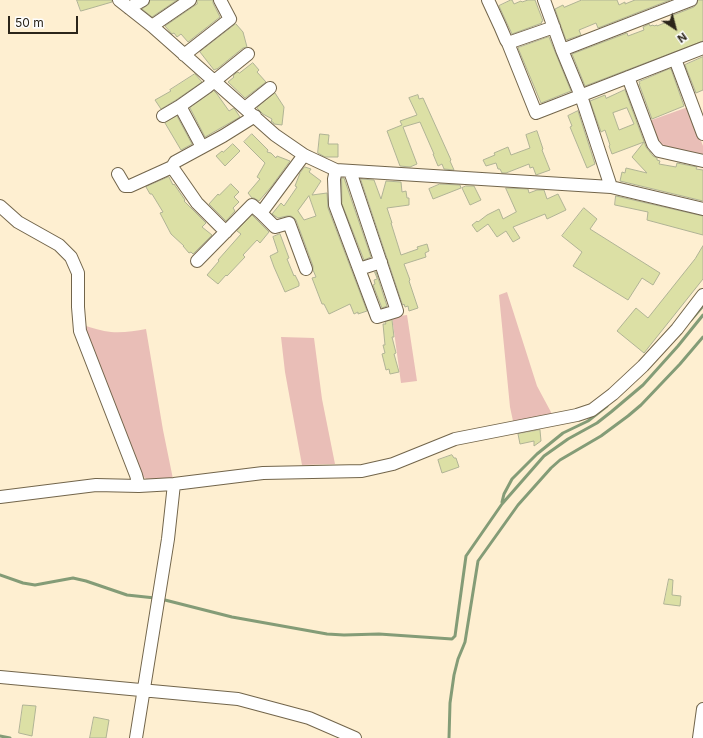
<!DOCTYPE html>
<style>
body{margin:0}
#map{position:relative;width:703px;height:738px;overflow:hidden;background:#feefd1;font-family:Inter,sans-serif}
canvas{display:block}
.north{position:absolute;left:655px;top:8px;width:40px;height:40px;-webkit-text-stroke:3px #fdfdfd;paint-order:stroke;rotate:144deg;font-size:11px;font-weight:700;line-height:16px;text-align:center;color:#2b251a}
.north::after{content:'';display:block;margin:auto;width:14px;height:18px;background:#2b251a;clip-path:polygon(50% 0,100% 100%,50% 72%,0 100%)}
.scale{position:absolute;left:8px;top:16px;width:70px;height:18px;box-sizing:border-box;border:2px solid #2b251a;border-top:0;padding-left:5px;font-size:12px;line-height:14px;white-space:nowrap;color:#2b251a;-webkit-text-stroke:3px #fdfdfd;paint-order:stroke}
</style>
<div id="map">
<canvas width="703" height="738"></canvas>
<div class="north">N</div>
<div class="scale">50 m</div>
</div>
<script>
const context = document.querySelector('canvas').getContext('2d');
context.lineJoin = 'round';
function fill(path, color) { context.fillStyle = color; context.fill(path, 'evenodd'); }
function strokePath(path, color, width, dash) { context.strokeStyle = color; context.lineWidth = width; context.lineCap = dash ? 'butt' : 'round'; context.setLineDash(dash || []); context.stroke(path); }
fill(new Path2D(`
 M688 107 703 146V157L659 146 649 121Z
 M507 292 537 386 552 414 513 421 510 407 499 295Z
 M407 315 417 381 401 383 392 317Z
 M83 325C92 328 102 331 111 332 123 333 135 331 146 329L163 430 173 479 149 481 141 475Z
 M281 337 314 338 322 399 335 464 302 465 285 372Z`), '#e9beb7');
strokePath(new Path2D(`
 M691 320 703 306
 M502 502 504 494 512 479 537 454 563 433 588 421 607 406
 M0 575 23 583 35 585 73 578 86 581 127 595 155 598
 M161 599 232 617 327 634 344 635 379 634 452 639 455 636 466 556 502 504 544 456 568 439 597 423 611 412 643 385 678 346 703 315
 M0 736 10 738
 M449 738 450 703 454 675 458 659 463 647 465 642 478 561 518 505 551 468 560 460 601 436 628 416 641 405 680 364 703 337`), '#849c77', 3);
const building = new Path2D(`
 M77 0H112V2L81 11Z
 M150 0H177L152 17 142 9 149 4Z
 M197 0H213V3L220 17 188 42 181 34 177 37 174 33 172 34 165 26 194 6 197 4Z
 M511 0H512L514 4 521 1 522 2 528 0H535L543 21 541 22 542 23 512 34 499 6Z
 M582 0H617L619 5 625 2V4L635 0H670L598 28 596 23 579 30 581 35 566 40 555 9 563 5 564 7Z
 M698 0H703V41L585 86 572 54 627 33 628 36 644 30 643 27 649 24 650 26 653 25 654 26 657 25V26L672 20 671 16 694 7 697 4Z
 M236 24 243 32 247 47 243 48 217 69H216L214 70 200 52Z
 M549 37 571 91 541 103 518 48Z
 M703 57V90L696 93 685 65Z
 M253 63 259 70 257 72 266 82 245 98 228 82 234 77 233 76 236 73 238 72 239 73Z
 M669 69H671L684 106 652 119 639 84H640L639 82Z
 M195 74 202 82 176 100 161 109 155 100 171 91 170 90Z
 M625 90 646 147 653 156 657 158V160L660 161 659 164 676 167 677 163 697 167 696 169 703 170V201L620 181 622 172 625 173 626 168 647 173 632 157 644 142 612 154 609 146 610 145 605 130 601 132 590 101 605 95 606 98ZM627 108 634 124 619 130 613 113Z
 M214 91 217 94 229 111 234 108 240 117 205 137 190 108Z
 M275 93 284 107 282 125 274 124 273 122H271L272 119 263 114 257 108Z
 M418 95 419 99 423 98 451 160 450 161 454 170 444 169 442 164 438 166 433 154H434L420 122 403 127 417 164 410 167 400 166 387 131 402 125 400 121 417 115 409 98Z
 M578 111 595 164 587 168 570 127 572 126 568 116Z
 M177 116 192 144 181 150 165 123Z
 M537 131 543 149 542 150 550 170 536 175 533 167 530 168 529 164 506 173H502L500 169H498L496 163 486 166 483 160 495 155 494 153 508 147 511 155 530 148 526 135Z
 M252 134 268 150 267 152 271 153 276 158 277 156 290 161 271 187 259 201 254 198H252L248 193 260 179 257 177 265 163 244 142Z
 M320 134 329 135 328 144H338V157H325L318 153Z
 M233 144 240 151 225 166 216 156 222 151 223 152Z
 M305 167 311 169 309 172 321 181 312 195 327 193 328 208 367 311 358 314V312L354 314 350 304 329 314 324 304H322L312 278 316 277 313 270V266L296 220 294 218 291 216H287L278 218 272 214 281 203 284 206 297 187 295 186 300 173ZM309 196 316 216 304 220 298 211Z
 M169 177 173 185 174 184 185 200 184 201 206 223 202 227 212 235 193 254 191 252 189 253 183 246H184L171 234 160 213 163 212 152 194H150L146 187Z
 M342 178H344L371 257 364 260 342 204Z
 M361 179 374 180 381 199 386 181 401 182 402 192 406 191 407 198H409V205L387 208 392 223H391L401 255 418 249 417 247 427 244 429 251 425 253 426 257 404 264 410 280 409 281 418 308 409 311 408 306 405 307 404 304 403 305Z
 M231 184 239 192 234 197 239 202 233 208 235 211 226 221 209 204 218 194 219 195Z
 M440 184 460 185 461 188 433 199 429 189Z
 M466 186H474L481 200 470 205 462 188Z
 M506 188 528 189 529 193 537 190H544L547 199 558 194 566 210 547 219 545 214 513 227 520 238 513 242 506 231 497 237 488 224 477 232 472 225 477 221 478 222 487 215 499 209 503 219 516 212Z
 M616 196 703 216V235L647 220 648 212 615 205Z
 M584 208 597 219 590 229 660 273 653 285 642 278 628 300 573 266 582 252 562 236Z
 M252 215 269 232 260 243 257 240 243 255 245 257 227 276 226 275 218 284 207 275 219 261 218 260 241 234 237 231Z
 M280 234 289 258 287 259 294 276 295 275 299 283V286L285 292 274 267 270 256 278 252 273 237Z
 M703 246V279L644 353 617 331 636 308 648 318 695 259Z
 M375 272H376L387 306 382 308 373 285 375 284 374 280 377 279Z
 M392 320 394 337H392L396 353 394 354 399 372 390 374 389 369 386 370 382 354 385 353 383 345H385L383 324H386L385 322Z
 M540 430 541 441 534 446V441L520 444 518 434Z
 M452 455 454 458H456L459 467 442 473 438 460Z
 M669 579 673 580 672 595 681 596 680 606 664 604Z
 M23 705 36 706 32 736 19 733Z
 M94 717 109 720 106 738H90Z`);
fill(building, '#dce0a5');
strokePath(building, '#b0b395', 1);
const minor = new Path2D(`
 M119 0 152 26 275 135 304 155 336 170 611 187 703 209
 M488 0 500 26 506 40 508 43
 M544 0 562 50 581 96 611 187
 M129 8 143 0
 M152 26 190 0
 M554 27 508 43 536 113 703 48
 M562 50 691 0
 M184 55 230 19 220 0
 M675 59 703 134
 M628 77 653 144 659 151 703 161
 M245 108 270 88
 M163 116 180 106
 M202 147 180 106 207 87 248 54
 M304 155 261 213 275 227 289 223 306 269
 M172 167 197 203 226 232
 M336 170 334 179 335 205 377 317 397 311 350 171
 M118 174 125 186H130L172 167 175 162 223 136 255 116
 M0 206 18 222 59 245 71 257 78 273V307L80 331 136 475 139 486
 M197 261 252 205 261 213
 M359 269 381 262
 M0 497 96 485 139 486 174 484 263 473 362 471 393 464 455 439 577 415 592 410 613 394 643 366 677 329 703 295
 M0 677 238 699 309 718 355 738
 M136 738 168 539 174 484
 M699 738 703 709`);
strokePath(minor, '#72654b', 14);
strokePath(minor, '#fff', 12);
</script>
